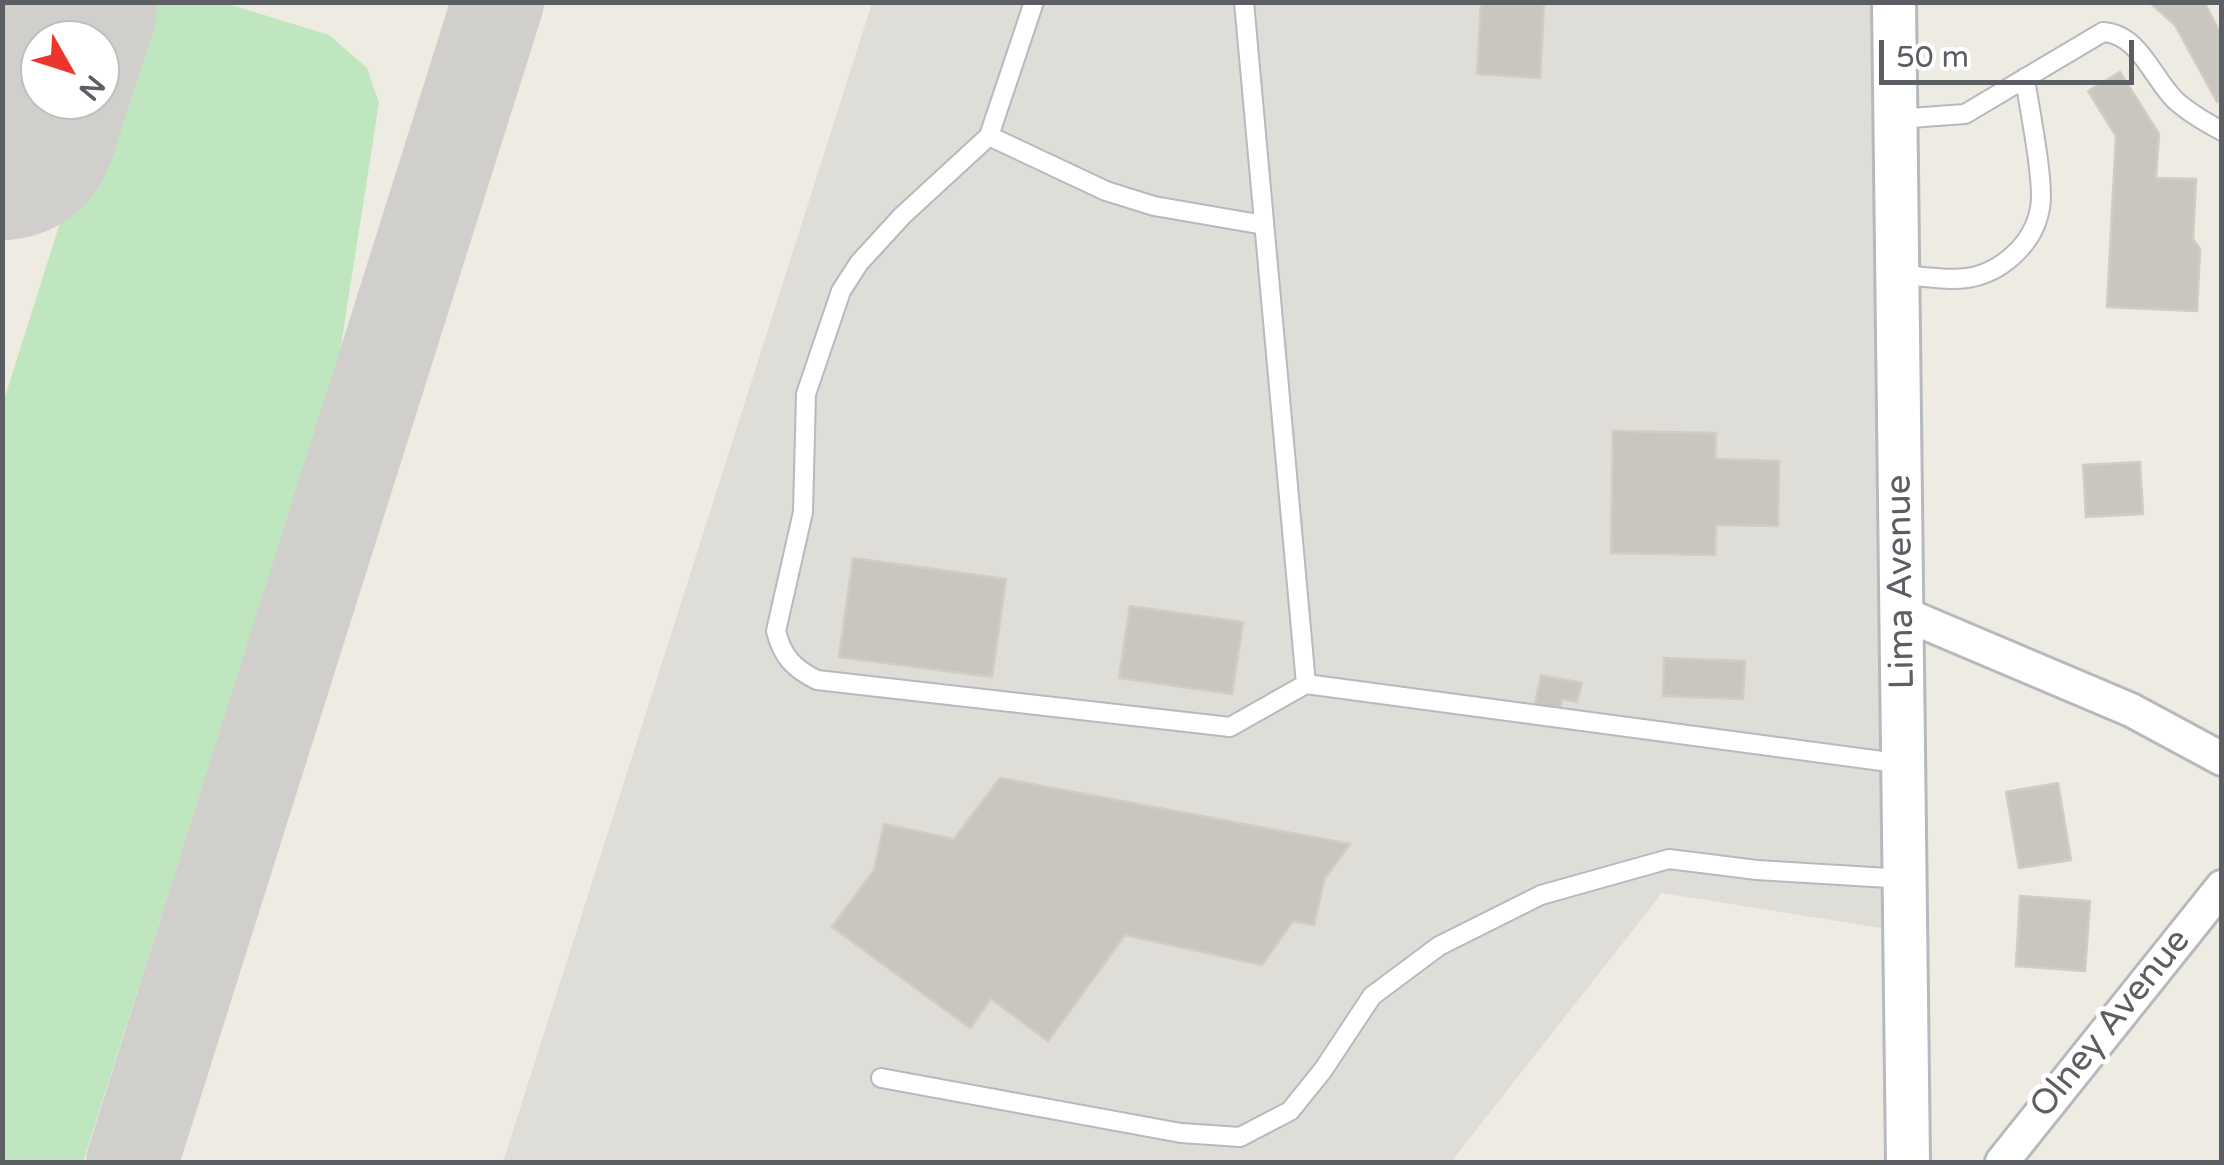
<!DOCTYPE html>
<style>
body{margin:0}
#map{position:relative;width:2224px;height:1165px;overflow:hidden;background:#eeebe3;font-family:"Varela Round",sans-serif}
canvas{display:block}
.frame{position:absolute;inset:0;border:5px solid #5b5f64;pointer-events:none}
.north{position:absolute;left:20px;top:20px;width:100px;height:100px;box-sizing:border-box;background:#fff;border:2px solid #bdbfc1;border-radius:50%;rotate:129deg;font-size:28px;font-weight:700;line-height:40px;text-align:center;color:#5b5f64}
.north::after{content:'';display:block;margin:auto;width:35px;height:45px;background:#ec352b;clip-path:polygon(50% 0,100% 100%,50% 72%,0 100%)}
.scale{position:absolute;left:1879px;top:40px;width:255px;height:45px;box-sizing:border-box;border:5px solid #5b5f64;border-top:0;padding-left:12px;font-size:30px;line-height:35px;white-space:nowrap;color:#5b5f64;-webkit-text-stroke:8px #fff;paint-order:stroke}
</style>
<div id="map">
<canvas width="2224" height="1165"></canvas>
<div class="frame"></div>
<div class="north">N</div>
<div class="scale">50 m</div>
</div>
<script>
const context = document.querySelector('canvas').getContext('2d');
context.lineJoin = 'round';
function fill(path, color) { context.fillStyle = color; context.fill(path, 'evenodd'); }
function strokePath(path, color, width, dash) { context.strokeStyle = color; context.lineWidth = width; context.lineCap = dash ? 'butt' : 'round'; context.setLineDash(dash || []); context.stroke(path); }
function drawText(font, color, halo, rows, align = 'center') {
  context.font = font + ' "Varela Round",sans-serif'; context.lineWidth = 10; context.setLineDash([]); context.textBaseline = 'middle'; context.strokeStyle = halo; context.fillStyle = color; for (const [text, x, y, turn = 0] of rows) {
    context.save(); context.translate(x, y); context.rotate((+turn || 0) * Math.PI / 180); context.textAlign = isNaN(turn) ? turn : align; if (halo) context.strokeText(text, 0, 0); context.fillText(text, 0, 0); context.restore();
  }
}
fill(new Path2D(`
 M872 3H1894L1906 932 1662 893 1451 1162H503Z`), '#dfddd7');
fill(new Path2D(`
 M159 2 225 3 329 35 367 68 379 103 339 358 83 1162H3V403L120 33 145 6Z`), '#c0e6bf');
strokePath(new Path2D(`
 M132 1162 498 2`), '#d0cfcc', 92);
strokePath(new Path2D(`
 M2 125 42 2`), '#d0cfcc', 230);
const building = new Path2D(`
 M1481 2H1544L1540 78 1477 74Z
 M2149 2H2204L2222 36V99L2217 102 2175 25Z
 M2120 72 2159 134 2156 178 2196 179 2193 239 2200 249 2197 311 2107 307 2116 136 2088 91Z
 M1613 431 1716 433 1715 459 1779 461 1778 526 1716 525 1715 555 1611 553Z
 M2140 462 2143 514 2086 517 2083 465Z
 M853 558 1006 579 992 677 839 657Z
 M1130 606 1243 622 1232 694 1119 678Z
 M1664 658 1745 661 1743 699 1663 696Z
 M1541 675 1582 683 1577 702 1562 699 1559 714 1534 708Z
 M1000 778 1350 844 1324 880 1314 925 1293 921 1262 965 1125 935 1048 1041 991 999 970 1028 832 927 874 870 884 824 954 839Z
 M2058 783 2071 860 2019 868 2006 792Z
 M2020 896 2090 901 2085 971 2016 966Z`);
fill(building, '#c9c6c0');
strokePath(building, '#d3cdc1', 2.5);
const service = new Path2D(`
 M1034 2 989 136 902 216 859 263 841 291 806 394 803 512 776 631C782 656 794 669 817 680L1230 727 1306 684
 M1244 2 1306 684 1904 764
 M1896 119 1965 114 2103 32C2139 34 2152 77 2175 100 2189 113 2205 122 2222 131
 M989 136 1106 191 1154 206 1264 225
 M1897 274C1919 276 1945 281 1967 278 2001 273 2034 244 2040 208 2045 183 2029 108 2025 78
 M881 1078 1181 1133 1240 1137 1290 1111 1323 1070 1372 996 1439 946 1541 895 1669 859 1757 870 1905 879`);
const minor = new Path2D(`
 M1902 613 2131 710 2222 759
 M2002 1162 2222 887`);
const tertiary = new Path2D(`
 M1894 2 1908 1162`);
strokePath(service, '#b6b9be', 22);
strokePath(minor, '#b6b9be', 38);
strokePath(tertiary, '#b6b9be', 48);
strokePath(service, '#fff', 18);
strokePath(minor, '#fff', 32);
strokePath(tertiary, '#fff', 42);
drawText('35px', '#5b5f64', '#fff', [
 ["Lima Avenue",1902,582,-91],
 ["Olney Avenue",2111,1024,-51]
]);
</script>
